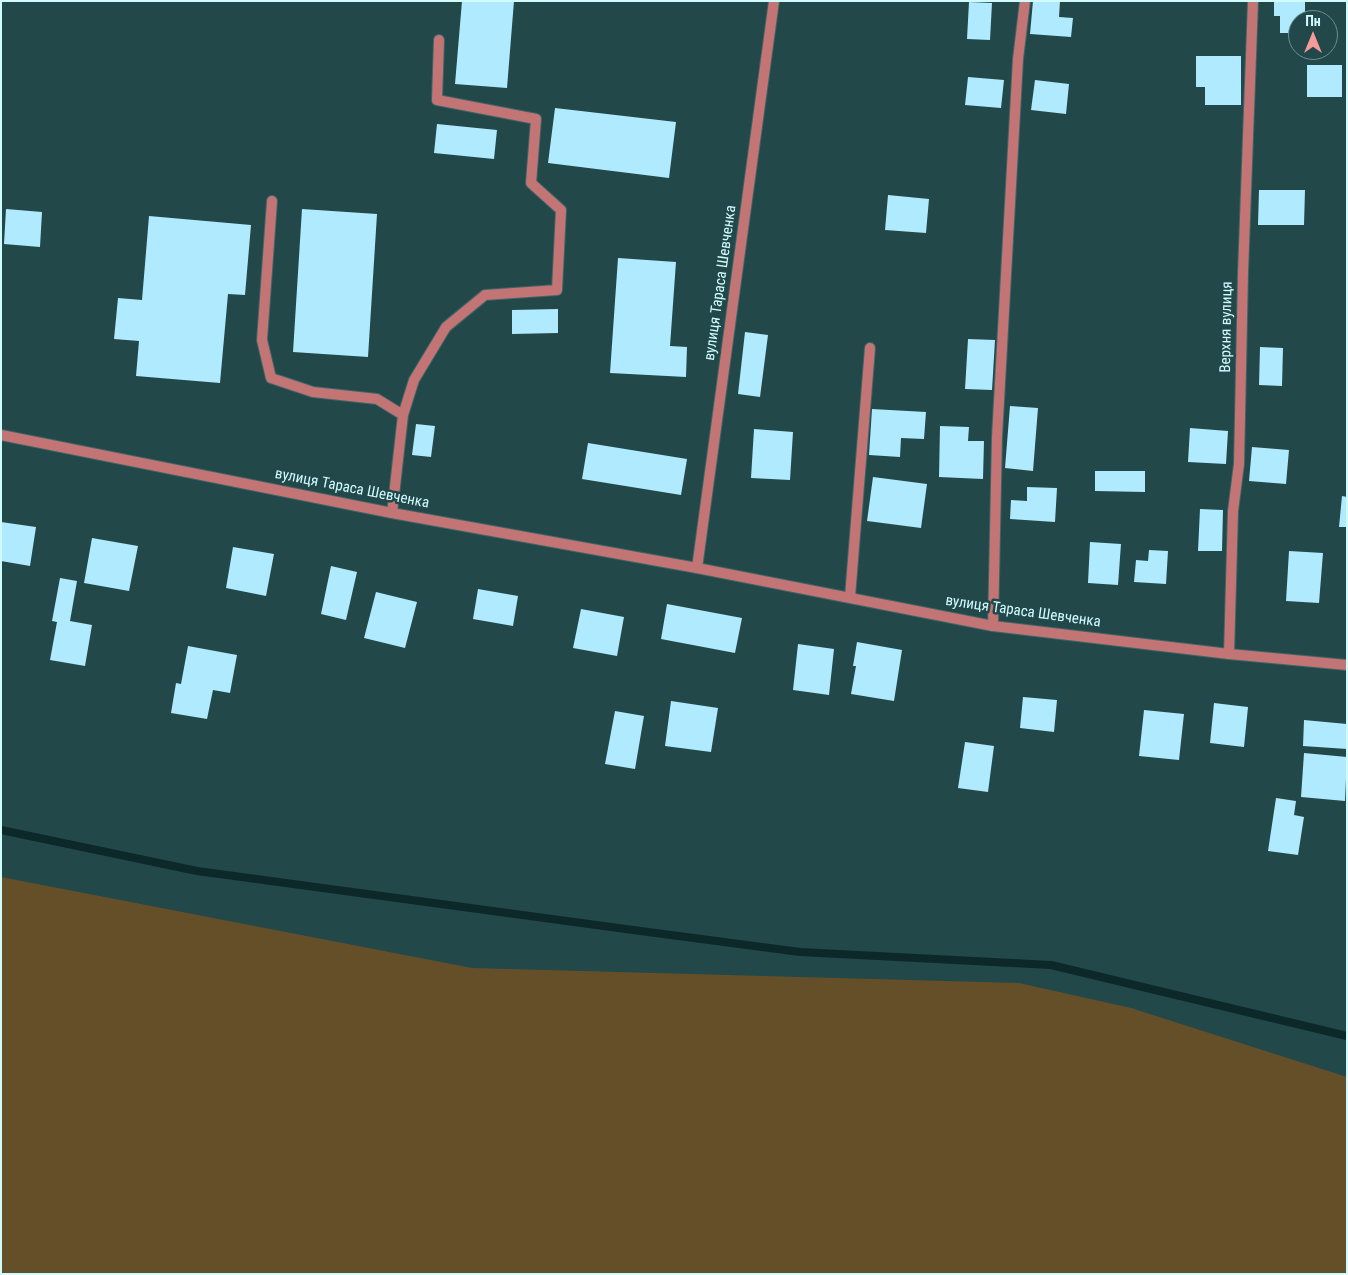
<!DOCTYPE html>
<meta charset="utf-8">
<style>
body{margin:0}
#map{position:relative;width:1348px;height:1275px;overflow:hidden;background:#22484a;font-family:"Roboto Condensed",sans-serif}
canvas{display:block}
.frame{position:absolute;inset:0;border:2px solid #d1fcfe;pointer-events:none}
.north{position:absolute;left:1288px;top:10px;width:50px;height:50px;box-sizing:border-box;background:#22484a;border:1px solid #689092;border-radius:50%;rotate:0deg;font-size:14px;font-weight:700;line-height:20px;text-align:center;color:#d1fcfe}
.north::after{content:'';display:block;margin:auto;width:18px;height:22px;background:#f59b9a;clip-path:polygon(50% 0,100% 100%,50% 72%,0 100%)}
</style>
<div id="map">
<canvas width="1348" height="1275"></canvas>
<div class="frame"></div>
<div class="north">Пн</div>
</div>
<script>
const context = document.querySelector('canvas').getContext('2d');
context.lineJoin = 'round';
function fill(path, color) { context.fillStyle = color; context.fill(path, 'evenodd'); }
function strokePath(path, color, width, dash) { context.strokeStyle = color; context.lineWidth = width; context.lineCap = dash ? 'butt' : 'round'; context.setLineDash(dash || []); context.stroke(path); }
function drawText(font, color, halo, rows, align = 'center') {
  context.font = font + ' "Roboto Condensed",sans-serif'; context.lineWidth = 5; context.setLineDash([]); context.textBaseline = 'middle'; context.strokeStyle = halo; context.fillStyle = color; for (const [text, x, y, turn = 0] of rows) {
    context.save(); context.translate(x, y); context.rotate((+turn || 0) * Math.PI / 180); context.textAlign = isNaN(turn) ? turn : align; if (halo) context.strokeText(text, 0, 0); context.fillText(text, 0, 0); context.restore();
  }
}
fill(new Path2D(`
 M1 877 472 968 1019 983 1131 1008 1347 1077V1274H1Z`), '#654f29');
strokePath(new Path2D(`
 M1 830 197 871 648 932 800 952 1051 965 1347 1036`), '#0d2829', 8);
fill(new Path2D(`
 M462 1H514L507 88 455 84Z
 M1033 1H1060L1059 17 1073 18 1071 37 1030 34Z
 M1274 1H1305V20H1298V33H1280V16H1274Z
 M969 2 992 3 990 40 967 39Z
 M1196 56H1241V105H1205V87H1196Z
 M1307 65H1342V97H1307Z
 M968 77 1004 80 1001 108 965 105Z
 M1035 80 1069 84 1066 114 1031 110Z
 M555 108 676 122 669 178 548 163Z
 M437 124 497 130 494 159 434 153Z
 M1259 190H1305L1304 225H1258Z
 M888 195 929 199 926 233 885 230Z
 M6 209 42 212 40 247 4 244Z
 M302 209 377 214 368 357 293 352Z
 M149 216 251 225 245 295 228 294 220 383 136 376 139 341 114 339 118 298 142 300Z
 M618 258 676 262 670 346 687 347 686 377 610 373Z
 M558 309V333L512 334V310Z
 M745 332 768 335 760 397 738 394Z
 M968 339 995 340 992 390 965 389Z
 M1260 347 1283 348 1282 386 1259 385Z
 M1010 406 1038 408 1033 471 1005 468Z
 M872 409 926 412 924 439 901 438 900 457 869 455Z
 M416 424 435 426 431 457 412 455Z
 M940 426 969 427 968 441H984L983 479 939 477Z
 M1190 428 1228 431 1226 464 1188 462Z
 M754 429 793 432 790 480 751 478Z
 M588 443 687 459 681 495 582 479Z
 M1252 447 1289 450 1286 484 1249 481Z
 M1095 471H1145V492L1095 491Z
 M873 477 927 484 921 528 867 521Z
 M1027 487 1057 488 1055 522 1010 519 1011 500 1027 501Z
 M1342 496 1347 497V527H1339Z
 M1200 509 1223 510 1222 551H1198Z
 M1 522 36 527 30 566 1 561Z
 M92 538 138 546 129 591 84 583Z
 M1090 542 1121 544 1118 585 1088 583Z
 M233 547 274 554 266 596 226 588Z
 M1149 550 1168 551 1166 584 1134 582 1136 560 1148 561Z
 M1289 551 1323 553 1319 603 1286 601Z
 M331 566 357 572 346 620 321 614Z
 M60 578 77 581 70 621 92 625 85 666 50 660 57 622 52 621Z
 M478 589 518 596 513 626 473 619Z
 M376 592 417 602 405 648 364 638Z
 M667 604 742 618 735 653 661 639Z
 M581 609 624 617 617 656 573 648Z
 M857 642 902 650 894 701 851 694 856 666H853Z
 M798 644 834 649 829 695 793 690Z
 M188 646 237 655 230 693 213 690 207 719 171 713 176 683 181 684Z
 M1023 697 1057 700 1054 732 1020 728Z
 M671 701 718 708 711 752 665 746Z
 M1214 703 1248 707 1244 747 1210 743Z
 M1144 710 1184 714 1179 760 1139 756Z
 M615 711 644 716 635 769 605 764Z
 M1304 720 1347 724V749L1303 746Z
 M965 742 994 746 988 792 958 788Z
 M1304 753 1347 757 1345 801 1301 797Z
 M1276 798 1296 801 1294 815 1304 817 1298 855 1268 851Z`), '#b0eafe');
const service = new Path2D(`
 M272 201 262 340 271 378 313 392 377 399 403 415 392 513
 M403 415 414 380 446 327 485 295 557 290 561 210 531 183 536 119 437 100 439 40
 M850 597 870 348`);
const minor = new Path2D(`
 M697 568 774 1
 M993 626 997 437 1018 59 1025 1
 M1229 654 1233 511 1239 464 1243 273 1253 1`);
const tertiary = new Path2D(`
 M1 435 392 513 697 568 993 626 1229 654 1347 665`);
strokePath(service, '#3e6567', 12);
strokePath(minor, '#3e6567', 12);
strokePath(tertiary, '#3e6567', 12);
strokePath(service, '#c37474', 10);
strokePath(minor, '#c37474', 10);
strokePath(tertiary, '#c37474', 10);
drawText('15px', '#d1fcfe', '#22484a', [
 ["вулиця Тараса Шевченка",721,283,-82],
 ["Верхня вулиця",1227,327,-89],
 ["вулиця Тараса Шевченка",352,489,11],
 ["вулиця Тараса Шевченка",1023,612,8]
]);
</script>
